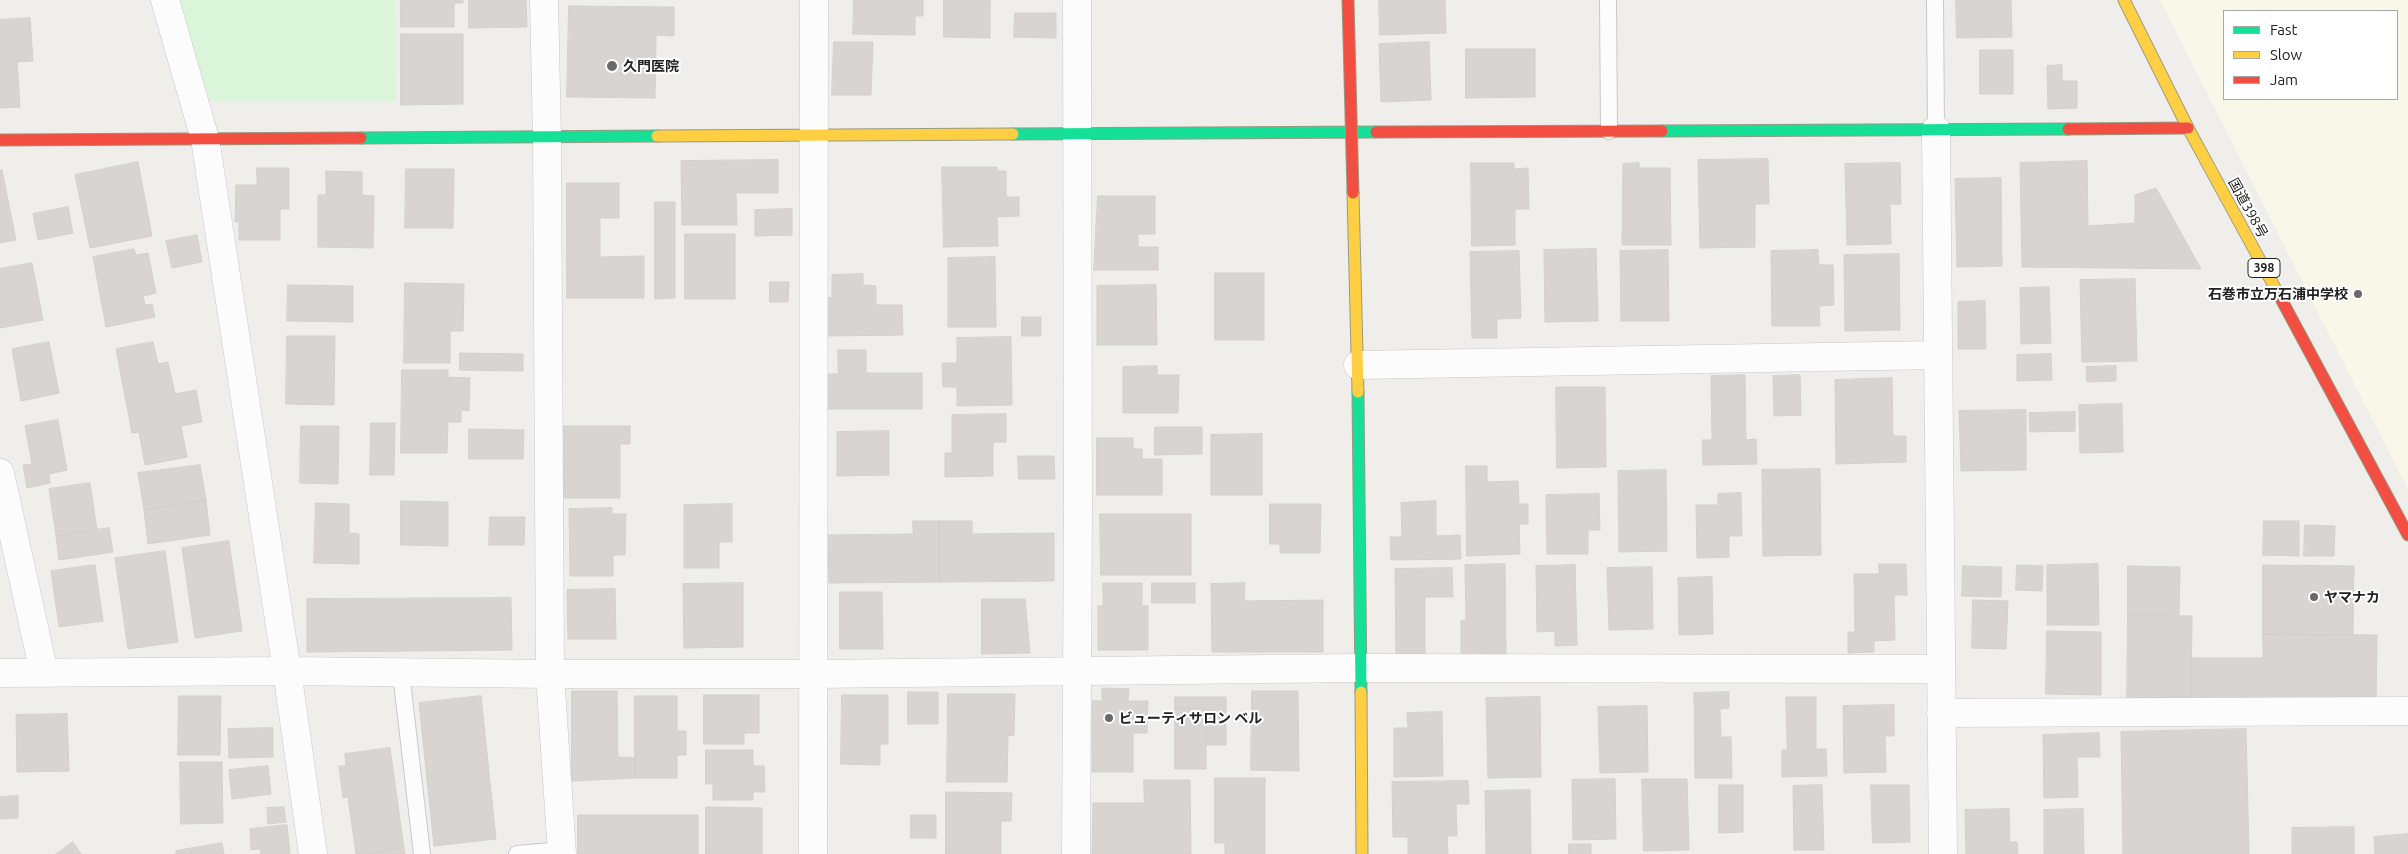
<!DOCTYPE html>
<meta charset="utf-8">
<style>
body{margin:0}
#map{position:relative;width:2408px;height:854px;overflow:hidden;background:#f0eeeb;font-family:Ubuntu,sans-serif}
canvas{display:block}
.legend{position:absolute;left:2223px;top:10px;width:175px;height:90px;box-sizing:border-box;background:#fff;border:1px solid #a7a7a7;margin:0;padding:6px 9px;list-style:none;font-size:15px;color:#222}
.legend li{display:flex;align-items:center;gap:10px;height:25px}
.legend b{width:25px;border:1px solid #a7a7a7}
</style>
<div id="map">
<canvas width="2408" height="854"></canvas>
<ul class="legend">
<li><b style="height:6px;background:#16e098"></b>Fast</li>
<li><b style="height:6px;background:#ffcf43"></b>Slow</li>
<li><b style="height:6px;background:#f24e42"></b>Jam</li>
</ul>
</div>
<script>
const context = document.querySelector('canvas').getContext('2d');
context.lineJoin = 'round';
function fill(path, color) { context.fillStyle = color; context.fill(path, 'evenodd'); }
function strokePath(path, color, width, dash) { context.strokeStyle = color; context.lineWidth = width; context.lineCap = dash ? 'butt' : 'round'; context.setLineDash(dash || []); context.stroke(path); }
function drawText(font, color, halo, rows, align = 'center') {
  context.font = font + ' Ubuntu,"Noto Sans JP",sans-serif'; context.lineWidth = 4; context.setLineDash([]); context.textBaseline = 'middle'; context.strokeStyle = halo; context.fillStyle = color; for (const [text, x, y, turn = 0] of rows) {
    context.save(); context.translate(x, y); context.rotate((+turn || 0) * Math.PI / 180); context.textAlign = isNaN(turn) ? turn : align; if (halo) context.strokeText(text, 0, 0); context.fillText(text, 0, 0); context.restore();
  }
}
fill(new Path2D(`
 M2160 0H2408V490ZM2224 11H2397V99H2224Z`), '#f8f7e8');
fill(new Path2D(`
 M178 0H395L396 101H210Z`), '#daf5da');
const building = new Path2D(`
 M401 0H463V3H454V27H401Z
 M469 0H526L527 27 469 28Z
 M854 0H923V16H915V35L853 34Z
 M944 0H990V38L944 37Z
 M1379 0H1445L1446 33 1380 35Z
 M1956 0H2011L2012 37 1957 38Z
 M569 6 674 7V36L656 35 655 98 567 97Z
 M1015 13H1056V38L1014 37Z
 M30 18 33 61 17 62 20 107 0 108V20Z
 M401 34H463V104L401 105Z
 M834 42H873L871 95H832Z
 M1429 42 1431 100 1381 102 1379 44Z
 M1466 49H1535V97L1466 98Z
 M1980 50H2013V94H1980Z
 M2062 65V81H2077V108L2048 109 2047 66Z
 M1768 159 1769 204H1755V247L1700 248 1698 160Z
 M778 160V193H736L737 225H682L681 161Z
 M2087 161 2088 226 2135 223V195L2156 188 2201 269 2022 267 2020 163Z
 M138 162 152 236 90 248 75 175Z
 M1471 163H1514V169L1528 168 1529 209H1515V245L1472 246Z
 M1639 163V168H1670L1671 245H1622L1623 164Z
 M1900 163 1901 204H1890L1891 244 1847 245 1845 164Z
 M942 167H997V171H1006V197H1019V216L997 217 998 246 944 247Z
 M257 168H289V209H280V240H239V222H235L236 185H257Z
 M406 169H454L453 228H405Z
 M2 170 16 240 0 243V171Z
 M326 171 362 172V195L374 196 373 248 318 247V195H326Z
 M2001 178 2002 266 1957 267 1955 179Z
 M567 183H619V218H600V257L644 256V298H567Z
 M1098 196H1155V234H1138V247H1158V270H1094Z
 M655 202H675V298L655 299Z
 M68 207 73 233 38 240 33 214Z
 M792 209V235L755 236V210Z
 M685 234H735V299H685Z
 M197 235 202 262 172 268 166 241Z
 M134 249 136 255 148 253 156 293 143 296 145 305 152 304 155 317 106 327 93 257Z
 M1596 249 1598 321 1545 322 1544 250Z
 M1668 250 1669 321H1621L1620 251Z
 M1818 250 1819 265H1833L1834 305 1819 306 1820 326H1772L1771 251Z
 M1519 251 1521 318 1497 319V338H1472L1470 252Z
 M1899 254 1900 330 1845 331 1844 255Z
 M995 257 996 327H948V258Z
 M32 263 43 320 0 328V269Z
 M1215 273H1264V340H1215Z
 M863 274V285L876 286V305H902L903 335 826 336V297L832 298V275Z
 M2135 279 2137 361 2082 362 2080 280Z
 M770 282H789L788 302H770Z
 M405 283 464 284 463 331H450V363H404Z
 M288 285 353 286V322L287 321Z
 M1156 285 1157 345H1097V286Z
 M2049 287 2051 343 2021 344 2020 288Z
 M1985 301 1986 349H1958V302Z
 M1022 317H1041V336H1022Z
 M287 336H335L334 405 286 404Z
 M1011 337 1012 405 957 406V387H943L942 363H957V338Z
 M49 342 59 393 21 401 12 349Z
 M153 342 158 364 168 362 175 394 196 390 202 422 181 426 187 457 145 465 139 432 132 433 116 349Z
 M838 350H866V373H922V409H828V374H838Z
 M460 353 523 354V371L460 370Z
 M2051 354 2052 380 2017 381V355Z
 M1157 366V375H1179L1178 413H1123V367Z
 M2116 366V381L2087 382 2086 367Z
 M402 370H448V377L470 378 469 411 461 410V422H448L447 453H401Z
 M1745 375 1746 440 1756 439 1757 464 1703 465 1702 440H1712L1711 376Z
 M1800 375 1801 415 1774 416 1773 376Z
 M1892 378 1893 436H1906V462L1836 464 1835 380Z
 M1556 387H1605L1606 467 1557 468Z
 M2122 404 2123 452 2080 453 2079 405Z
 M2026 410V470L1961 471 1959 411Z
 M2075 412V431L2030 432 2029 413Z
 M1006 414V442H993V476L945 477V453H952V415Z
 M58 420 67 470 49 474 50 483 27 488 23 465 32 464 25 426Z
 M371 423H395L394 475H370Z
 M301 426H339L338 484 300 483Z
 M564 426H630V444H620V498H564Z
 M1155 427H1202V454L1155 455Z
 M469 429 524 430 523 459H469Z
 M889 431V475L837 476V432Z
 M1262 434V495H1211V435Z
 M1097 438H1133V449H1142V459H1162V495H1097Z
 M1018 456H1054L1055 479H1019Z
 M200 465 206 500 144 510 138 473Z
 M1466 466H1487V482L1518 481 1519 504H1528V524H1519L1520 554 1467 556Z
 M1820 469 1821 555 1763 556 1762 470Z
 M1666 470 1667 551 1619 552 1618 471Z
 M90 483 97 530 56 536 49 489Z
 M1741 493 1742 536H1729V557L1697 558 1696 505H1718V494Z
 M1599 494 1600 530H1588V554H1547L1546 495Z
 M206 500 210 535 148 544 144 510Z
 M401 501 448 502V546L401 545Z
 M1436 501V536L1460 535 1461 559 1391 560 1390 537H1402L1401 503Z
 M316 503 349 504V533L359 534V564L314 563Z
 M732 504V542H719V568H684V505Z
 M1270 504H1321L1320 553H1280V544H1270Z
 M612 508V514H626L625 555H613V576H570L569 509Z
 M1100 514H1191V575H1101Z
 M490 517H525L524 545H489Z
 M913 521H939V582L829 583 828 535 913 534Z
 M939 521H972V534L1054 533V581L939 582Z
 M2264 521H2299V556L2263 555Z
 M2305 525 2335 526 2334 556H2304Z
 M109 528 113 552 59 560 56 536Z
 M229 541 242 631 195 638 182 548Z
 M165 551 178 642 128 649 115 558Z
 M1505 564 1506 654 1461 655V621L1466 620 1465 565Z
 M1879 564H1906L1907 595H1894L1895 640 1874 641V652L1848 653V632H1855L1854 574H1879Z
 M2098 564 2099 625H2047V565Z
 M95 565 103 621 59 627 51 571Z
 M1575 565 1577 645 1555 646V631L1537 632 1536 566Z
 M2017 565 2043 566 2042 591 2016 590Z
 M2263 565 2354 566 2353 635 2263 634Z
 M1963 566 2002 567 2001 597 1962 596Z
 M2128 566 2180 567 2179 615H2128Z
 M1652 567 1653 629 1609 630 1607 568Z
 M1452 568 1453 597H1425V655H1396L1395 569Z
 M1712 577 1713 634 1679 635 1678 578Z
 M743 583V647L684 648 683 584Z
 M1103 583H1142V606H1148V650H1098V606H1103Z
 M1152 583H1195V603H1152Z
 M1245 583 1244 601 1323 600V652H1212L1211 584Z
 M615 589 616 639H568L567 590Z
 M840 592H882L883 649H840Z
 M511 598 512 650 307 652V599Z
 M982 599H1025L1030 653 982 654Z
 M1973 600 2008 601 2006 649 1972 648Z
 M2128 615 2192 616 2191 701 2127 700Z
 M2047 631 2101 632V695L2046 694Z
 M2263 634 2377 635 2376 703 2191 701 2192 658H2263Z
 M1102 688 1129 689 1128 701H1148L1147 733H1133V772H1092V701H1102Z
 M572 691H617L618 757 635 758V778L572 781Z
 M1252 691H1298L1299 771 1251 770Z
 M908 692H938V724H908Z
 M1729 692V708L1720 709 1721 737H1731L1732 778H1695L1694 693Z
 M948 694H1015L1014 735 1008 736 1007 782H947Z
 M704 695H759V733H744V744H704Z
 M842 695H888V744H880V765L841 764Z
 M179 696H221L220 755H178Z
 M481 696 496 839 434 846 419 703Z
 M635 696H677V731H686V755H677V778H635Z
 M1175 697H1226V745H1206V708H1175Z
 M1540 697 1541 777 1488 778 1486 698Z
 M1786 697H1816V749H1826L1827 776 1782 777V750H1787Z
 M1894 705V736H1885L1886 772 1844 773 1843 706Z
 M1647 706 1648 772 1600 773 1598 707Z
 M1175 708H1206V769H1175Z
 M1442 712 1443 776 1394 777V728H1408L1407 713Z
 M67 714 69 771 17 772 16 715Z
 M273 728V757L229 758 228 729Z
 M2246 729 2249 854H2123L2121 732Z
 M2099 733 2100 757H2077L2078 797 2044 798 2043 735Z
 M390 748 404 848 356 854 348 797 343 798 339 766H346L345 754Z
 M706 750H753V766H764L765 792H753V800H713V784H706Z
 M180 762H222L223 823 181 824Z
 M268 766 271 794 232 799 229 770Z
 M1215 778H1265V854H1225V843H1215Z
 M1615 779 1616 839 1573 840 1572 780Z
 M1642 779H1687L1689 850 1644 851Z
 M1144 780H1190L1191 854H1092L1093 803H1144Z
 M1468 781 1469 804H1456L1457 836H1447L1448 854H1408V837H1393L1392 782Z
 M1719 785H1743V832L1719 833Z
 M1822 785 1824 850H1794L1793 786Z
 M1871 785H1909L1910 842 1873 843Z
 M1530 790 1531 854H1486L1485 791Z
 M946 792 1012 793 1011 821H1001V854H946Z
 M18 796V818L0 819V797Z
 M284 807 286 822 268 824 267 808Z
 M706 807 762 808V854H706Z
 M2009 809 2010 842H2017L2018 854H1966L1965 810Z
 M2083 809 2084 854H2044V810Z
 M578 815H698V854H578Z
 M911 815H936V838H911Z
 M287 825 290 854H261L260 849 251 850 250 829Z
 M2354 827V854H2292V828Z
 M2408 834V854H2375L2374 837Z
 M73 842 81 854H56Z
 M222 843 224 854H176V851Z
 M1569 844H1591V854H1569Z
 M404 848 405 854H364Z`);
fill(building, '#d7d4d2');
strokePath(building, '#d3d0cc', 1);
const lane = new Path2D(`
 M1608 0 1609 131
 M1935 0 1936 130
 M401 673 422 854
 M517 854 562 850`);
const street = new Path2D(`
 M165 0 205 139 287 671 313 854
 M544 0 547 137 550 674 562 854
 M1936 130 1943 854
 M1358 365 1938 355
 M0 473 44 673
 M0 673 287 671 550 674H813L1360 668 1941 669
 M1941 713 2408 711
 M813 854 814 0
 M1076 854 1078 509 1077 0`);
const fast = new Path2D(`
 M1662 131 2068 129
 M1013 134 1376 132
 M361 138 657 136
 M1358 392 1361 692`);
const slow = new Path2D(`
 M2124 0 2188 128 2280 297
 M657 136 1013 134
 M1353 193 1358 392
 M1361 692 1362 854`);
const jam = new Path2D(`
 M1348 0 1353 193
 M2068 129 2188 128
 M1376 132 1662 131
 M0 140 361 138
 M2280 297 2408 535`);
strokePath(lane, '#c9c8c7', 18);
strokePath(street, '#c9c8c7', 29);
strokePath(fast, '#999a82', 13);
strokePath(slow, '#999a82', 13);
strokePath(jam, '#999a82', 13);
strokePath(lane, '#fdfcfc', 16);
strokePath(street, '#fdfcfc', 28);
strokePath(fast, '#16e098', 11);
strokePath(slow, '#ffcf43', 11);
strokePath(jam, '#f24e42', 11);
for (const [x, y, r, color] of [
 [612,66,6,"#6a6968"],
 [2358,294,5,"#6a6968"],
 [2314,597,5,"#6a6968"],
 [1109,718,5,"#6a6968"]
]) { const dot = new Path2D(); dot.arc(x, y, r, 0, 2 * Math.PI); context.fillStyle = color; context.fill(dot); strokePath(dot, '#fff', 2); }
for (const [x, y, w] of [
 [2264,268,32]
]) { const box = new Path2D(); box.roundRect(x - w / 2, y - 9.5, w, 19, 4); context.fillStyle = '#fff'; context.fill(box); strokePath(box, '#222', 1); }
drawText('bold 12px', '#222', null, [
 ["398",2264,268]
]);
drawText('bold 14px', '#222', '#fff', [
 ["久門医院",623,66],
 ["石巻市立万石浦中学校",2348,294,"right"],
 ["ヤマナカ",2324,597],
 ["ビューティサロン ベル",1119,718]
], 'left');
drawText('14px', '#222', '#fff', [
 ["国道398号",2248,208,61]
]);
</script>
